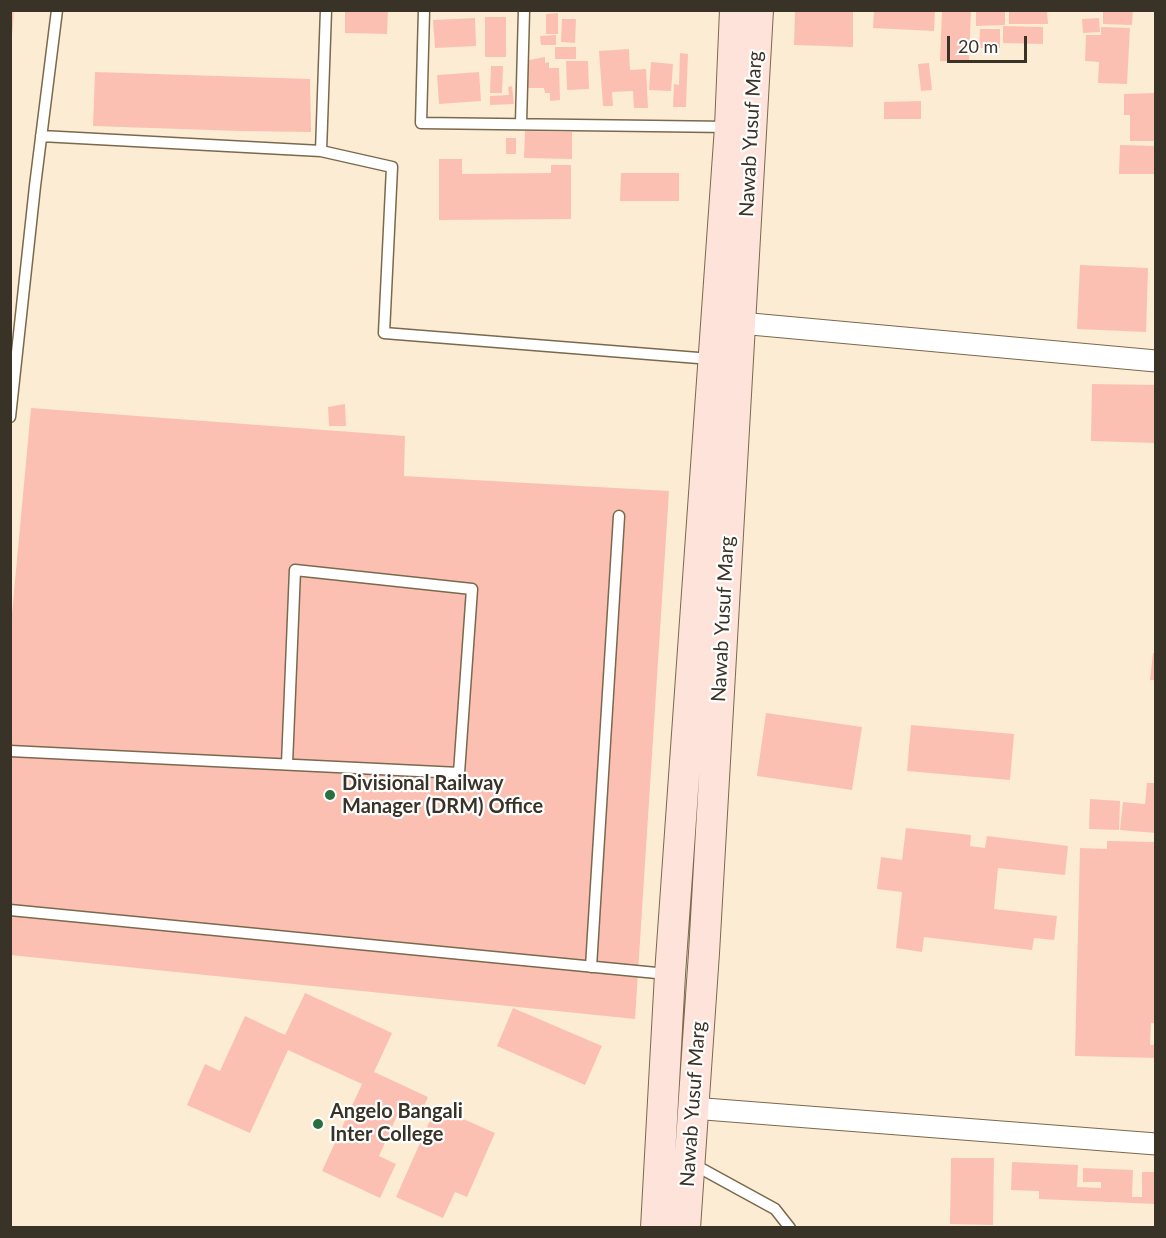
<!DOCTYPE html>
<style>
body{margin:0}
#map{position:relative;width:1166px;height:1238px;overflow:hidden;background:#fcecd3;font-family:Lato,sans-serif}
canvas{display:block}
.frame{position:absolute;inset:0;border:12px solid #393226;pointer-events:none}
.scale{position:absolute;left:947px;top:36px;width:80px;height:27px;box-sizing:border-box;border:3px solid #393226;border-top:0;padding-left:8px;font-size:18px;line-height:21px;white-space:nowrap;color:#393226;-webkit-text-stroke:4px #fff;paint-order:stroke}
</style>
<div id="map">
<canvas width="1166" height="1238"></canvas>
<div class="frame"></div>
<div class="scale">20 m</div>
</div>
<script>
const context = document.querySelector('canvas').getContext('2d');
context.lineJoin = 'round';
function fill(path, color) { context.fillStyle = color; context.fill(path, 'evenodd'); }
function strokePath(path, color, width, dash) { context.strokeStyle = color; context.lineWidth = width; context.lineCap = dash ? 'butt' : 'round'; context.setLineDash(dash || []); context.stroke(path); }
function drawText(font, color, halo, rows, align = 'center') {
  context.font = font + ' Lato,sans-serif'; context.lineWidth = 4.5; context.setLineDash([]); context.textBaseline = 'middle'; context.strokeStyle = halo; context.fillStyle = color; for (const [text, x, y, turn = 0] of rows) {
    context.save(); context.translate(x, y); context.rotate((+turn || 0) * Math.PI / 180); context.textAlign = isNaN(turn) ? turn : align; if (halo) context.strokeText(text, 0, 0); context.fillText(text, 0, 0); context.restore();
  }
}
fill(new Path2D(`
 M10 10H14L12 37H10Z
 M345 10H388L387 34 345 33Z
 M795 10H853V47L794 45Z
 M874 10H935L934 31 873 28Z
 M942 10H971L969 62 940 61Z
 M976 10H1005V25L976 26Z
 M1009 10H1047L1048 24H1009Z
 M1103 10H1133L1132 25 1103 24Z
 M558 13V34H546V14Z
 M485 17H506V57H485Z
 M475 18 476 46 435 48 433 20Z
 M1099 18 1100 32 1083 33 1082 19Z
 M562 19H576L575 43 561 42Z
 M1003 26 1043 27V44L1003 43Z
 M1101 27 1130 28 1127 84 1098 83 1099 62 1085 61 1086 35H1101Z
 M980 29H1000V48H979Z
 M556 35V45H541L540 36Z
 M555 47H576V59H555Z
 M629 49 630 70 646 69 648 108H634L633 91 612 92 613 106H603L599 51Z
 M680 53 688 54 686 107H673L674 84 679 85Z
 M545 57V63L549 62V68H559L560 100 550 101V93H545L544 88H524V61Z
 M566 61H588L589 89 567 90Z
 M651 62 673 64 671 91 649 90Z
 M929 63 932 90 921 91 918 64Z
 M491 66H503L502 93H490Z
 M95 72 310 79 311 132 239 131 93 126Z
 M479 72 481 101 439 104 437 75Z
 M512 86 514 104 490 105V96L509 95 508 87Z
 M1156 93V141H1130V115H1124V94Z
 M921 101V119H884V102Z
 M525 131 572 132V159L524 158Z
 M506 138H516V154H506Z
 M1120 145 1156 146V174H1119Z
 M439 159H462V174L551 173V165H571V219L439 220Z
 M621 173H679V201H620Z
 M1080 265 1148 268 1146 332 1077 329Z
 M1092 384 1156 385V443L1091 441Z
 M345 404 346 426H329L328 407Z
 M31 408 405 436 404 476 669 491 635 1019 10 955V635Z
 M1153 653H1156V680H1150Z
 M766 713 862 727 852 790 757 776Z
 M911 725 1014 734 1010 780 907 771Z
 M1147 783H1156V833L1120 830 1123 802 1145 804Z
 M1090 799 1120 801 1119 830 1089 829Z
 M906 828 971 835 970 846 985 848 987 836 1068 846 1065 875 998 868 994 909 1057 916 1054 940 1034 938 1032 950 924 937 922 952 896 948 902 892 877 889 881 857 902 860Z
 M1107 841 1156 842V1023H1151L1150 1045H1156V1058L1075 1056 1080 848 1107 849Z
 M305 993 392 1033 374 1072 428 1097 419 1117 400 1109 379 1156 396 1164 380 1198 322 1171 362 1084 288 1050 250 1133 187 1105 205 1064 220 1071 245 1016 285 1035Z
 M513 1008 602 1046 585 1085 497 1046Z
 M436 1107 495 1133 467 1197 455 1192 443 1218 396 1197Z
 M951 1158H994L993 1225 950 1224Z
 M1012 1162 1078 1165 1077 1187 1101 1188V1182H1083V1168L1133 1170 1132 1197H1142V1172H1156V1204L1039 1199V1191L1011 1190Z`), '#fcc0b3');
const lane = new Path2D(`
 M326 10 321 151 392 167 384 333 711 359
 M424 10 421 123 729 127
 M521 123 524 10
 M41 136 321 151
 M10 417 35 186 57 10
 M10 751 459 773 472 589 295 570 287 764
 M10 910 667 974
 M591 967 619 516
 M691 1163 775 1209 790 1228`);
const street = new Path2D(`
 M740 323 1156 361
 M692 1108 1156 1144`);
const secondary = new Path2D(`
 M656 1228 670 974 730 127 735 10
 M685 1228 704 953 758 10`);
strokePath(lane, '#7a694d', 13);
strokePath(street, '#7a694d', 23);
strokePath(secondary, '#7a694d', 32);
strokePath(lane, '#fff', 10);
strokePath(street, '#fff', 21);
strokePath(secondary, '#fee3da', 30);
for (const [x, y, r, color] of [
 [330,795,6,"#28703e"],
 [318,1124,6,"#28703e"]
]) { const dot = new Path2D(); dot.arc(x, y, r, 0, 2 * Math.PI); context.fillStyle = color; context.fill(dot); strokePath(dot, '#fff', 2); }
drawText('20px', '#393226', '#fff', [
 ["Nawab Yusuf Marg",751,134,-87],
 ["Nawab Yusuf Marg",723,619,-87],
 ["Nawab Yusuf Marg",693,1104,-86]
]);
drawText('bold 20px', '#393226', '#fff', [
 ["Divisional Railway",342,784],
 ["Manager (DRM) Office",342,807],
 ["Angelo Bangali",330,1112],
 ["Inter College",330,1135]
], 'left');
</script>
